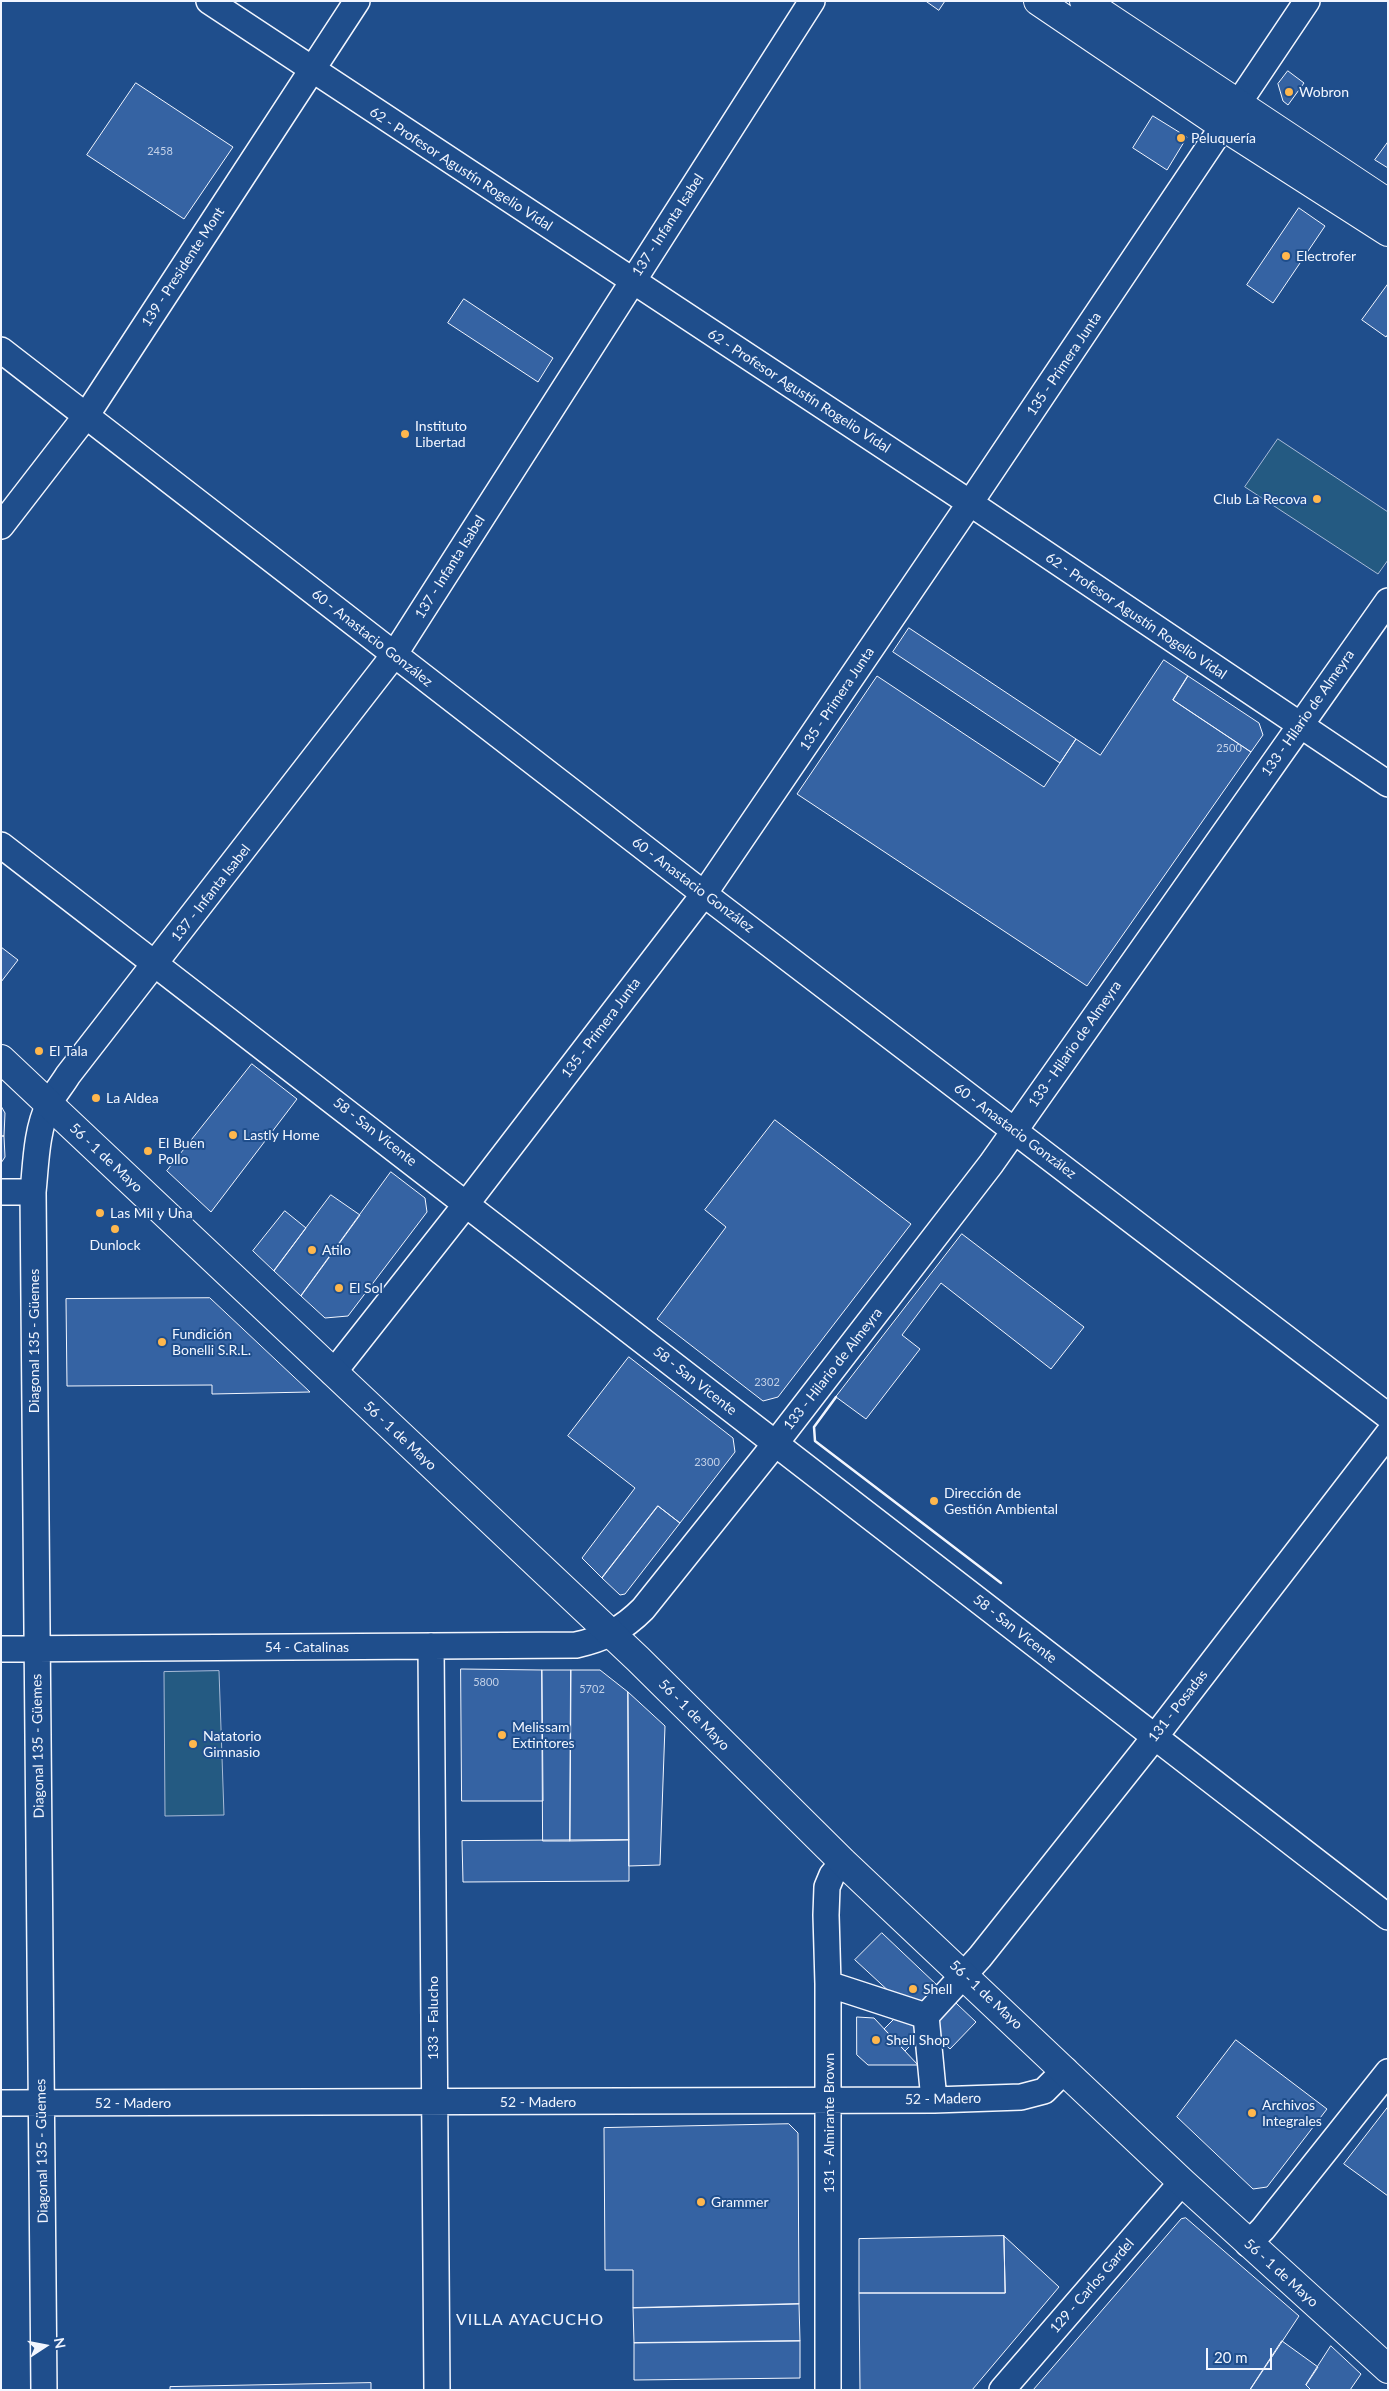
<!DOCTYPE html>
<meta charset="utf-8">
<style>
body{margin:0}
#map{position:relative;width:1389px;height:2391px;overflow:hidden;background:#1f4e8c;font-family:Lato,sans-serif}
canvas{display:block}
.frame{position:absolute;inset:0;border:2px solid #f2f6ff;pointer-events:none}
.north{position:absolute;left:20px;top:2321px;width:50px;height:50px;-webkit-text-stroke:4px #1f4e8c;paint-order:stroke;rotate:79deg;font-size:14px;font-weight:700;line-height:20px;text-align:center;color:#f2f6ff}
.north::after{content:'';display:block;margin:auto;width:18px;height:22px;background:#f2f6ff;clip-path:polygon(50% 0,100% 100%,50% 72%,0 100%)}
.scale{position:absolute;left:1206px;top:2348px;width:66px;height:22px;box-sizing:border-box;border:2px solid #f2f6ff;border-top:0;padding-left:6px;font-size:15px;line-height:18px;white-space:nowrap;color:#f2f6ff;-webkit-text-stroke:4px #1f4e8c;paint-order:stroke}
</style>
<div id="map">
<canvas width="1389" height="2391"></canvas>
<div class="frame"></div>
<div class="north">N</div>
<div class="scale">20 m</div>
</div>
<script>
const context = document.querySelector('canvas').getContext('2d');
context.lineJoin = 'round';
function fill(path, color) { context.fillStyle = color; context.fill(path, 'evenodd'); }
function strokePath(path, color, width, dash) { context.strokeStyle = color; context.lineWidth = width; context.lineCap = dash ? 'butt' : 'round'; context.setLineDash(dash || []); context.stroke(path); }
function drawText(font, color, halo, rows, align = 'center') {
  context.font = font + ' Lato,sans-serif'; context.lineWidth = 4; context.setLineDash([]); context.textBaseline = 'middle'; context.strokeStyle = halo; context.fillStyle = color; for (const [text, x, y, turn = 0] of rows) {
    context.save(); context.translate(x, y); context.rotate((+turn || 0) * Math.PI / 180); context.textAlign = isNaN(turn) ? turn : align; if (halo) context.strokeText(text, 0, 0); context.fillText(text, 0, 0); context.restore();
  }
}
const green = new Path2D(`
 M1278 439 1388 512V560L1378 574 1245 487Z
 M219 1671 224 1815 165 1816 164 1672Z`);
fill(green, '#245a82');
strokePath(green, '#a8bbd7', 1);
const building = new Path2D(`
 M926 1H945L939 10Z
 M1288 71 1304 83 1288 105 1283 101 1278 84Z
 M136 83 233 147 184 219 87 155Z
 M1153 116 1187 137 1167 170 1133 148Z
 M1388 142V168L1375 160Z
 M1299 208 1325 226 1273 303 1247 285Z
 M1388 284V334L1386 337 1362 320Z
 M464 299 553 358 538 382 448 323Z
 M909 628 1076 739 1060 763 893 652Z
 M1164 660 1188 676 1173 700 1251 752 1087 986 797 794 877 676 1044 787 1076 739 1100 755Z
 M1188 676 1259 723 1263 735 1251 752 1173 700Z
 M1 947 18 960 1 982Z
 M252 1064 297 1099 211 1212 167 1171Z
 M1 1106 5 1113 4 1136H1Z
 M775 1120 911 1224 778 1397 763 1401 657 1319 726 1227 705 1210Z
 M1 1136H4L5 1157 1 1163Z
 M391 1172 425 1198 427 1212 348 1316 325 1318 301 1296Z
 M331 1195 360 1215 301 1296 274 1271Z
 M285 1211 306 1228 274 1271 253 1251Z
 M962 1234 1084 1327 1051 1369 941 1283 902 1335 920 1349 866 1419 836 1397Z
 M210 1298 310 1392 212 1394V1385L67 1386 66 1299Z
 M629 1357 733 1438 735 1452 680 1523 658 1506 602 1578 582 1558 635 1488 568 1436Z
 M658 1506 680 1523 625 1594 620 1595 602 1578Z
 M461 1669 542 1670 543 1801H462Z
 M542 1670H571L570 1841H543Z
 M571 1670H600L628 1692 629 1840 570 1841Z
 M628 1692 665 1726 660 1865 629 1866Z
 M629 1840V1881L463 1882 462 1841Z
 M882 1933 976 2022 950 2049 928 2028 905 2051 884 2029 906 2007 855 1960Z
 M857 2017 874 2018 918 2065H868L857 2055Z
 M1236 2040 1327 2109 1267 2187 1253 2189 1177 2117Z
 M1388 2107V2196L1344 2164Z
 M789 2124 798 2133 799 2304 633 2308V2270H605L604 2128Z
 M1186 2218 1299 2316 1250 2390H1033L1181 2219Z
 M1004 2236 1005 2293H859V2239Z
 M1004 2236 1059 2287 972 2390H860L859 2293H1005Z
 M799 2304 800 2341 634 2343 633 2308Z
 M800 2341V2378L634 2380V2343Z
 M1282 2341 1318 2367 1306 2385 1311 2390H1250Z
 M1331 2346 1361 2374 1350 2390H1311L1306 2385Z
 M371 2383V2390H170V2387Z`);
fill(building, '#3563a3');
strokePath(building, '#f2f6ff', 1);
const minor = new Path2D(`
 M209 1 970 503 1388 784
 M1 350 704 894 1388 1416
 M1 526 86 416 357 1
 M1 845 1388 1917
 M1 1192H33
 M333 1373 467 1203 704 894 970 503 1307 1
 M431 1646 437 2390
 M1 1649 576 1645C604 1639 623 1629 643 1609L775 1444 991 1164 1388 601
 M828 1984 926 2016 980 1957 1154 1738 1388 1434
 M926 2016 934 2100
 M1 2103 934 2100 1021 2097 1044 2091 1065 2070
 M1248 2244 1263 2229 1388 2072
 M44 2390 33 1192C36 1163 36 1131 49 1104 54 1094 62 1085 68 1075L394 655 812 1
 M828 2390V1984L826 1915 827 1887 832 1875 843 1862
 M1002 2390 1182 2182`);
const major = new Path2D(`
 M1038 1 1224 127 1388 232
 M1084 1 1388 203
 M1 1059 638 1659 843 1862 1182 2182 1388 2369`);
strokePath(minor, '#f2f6ff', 28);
strokePath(major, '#f2f6ff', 30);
strokePath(minor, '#1f4e8c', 25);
strokePath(major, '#1f4e8c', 28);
strokePath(new Path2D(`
 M836 1397 814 1427 815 1441 1001 1583`), '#f2f6ff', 2.5);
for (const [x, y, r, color] of [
 [1289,92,5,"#ffb74d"],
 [1181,138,5,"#ffb74d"],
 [1286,256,5,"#ffb74d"],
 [405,434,5,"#ffb74d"],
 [1317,499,5,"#ffb74d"],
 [39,1051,5,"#ffb74d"],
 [96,1098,5,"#ffb74d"],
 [233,1135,5,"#ffb74d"],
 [148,1151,5,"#ffb74d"],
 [100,1213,5,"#ffb74d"],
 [115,1229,5,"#ffb74d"],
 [312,1250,5,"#ffb74d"],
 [339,1288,5,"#ffb74d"],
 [162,1342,5,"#ffb74d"],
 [934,1501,5,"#ffb74d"],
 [502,1735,5,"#ffb74d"],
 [193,1744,5,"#ffb74d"],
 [913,1989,5,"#ffb74d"],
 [876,2040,5,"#ffb74d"],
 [1252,2113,5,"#ffb74d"],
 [701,2202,5,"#ffb74d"]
]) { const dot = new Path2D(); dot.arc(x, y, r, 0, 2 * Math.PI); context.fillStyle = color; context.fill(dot); strokePath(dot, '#1f4e8c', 2); }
drawText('11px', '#c3d1e8', null, [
 ["2458",160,151],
 ["2500",1229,748],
 ["2302",767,1382],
 ["2300",707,1462],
 ["5800",486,1682],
 ["5702",592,1689]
]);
drawText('14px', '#f2f6ff', '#1f4e8c', [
 ["Wobron",1299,92],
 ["Peluquería",1191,138],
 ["Electrofer",1296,256],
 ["Instituto",415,426],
 ["Libertad",415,442],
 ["Club La Recova",1307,499,"right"],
 ["El Tala",49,1051],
 ["La Aldea",106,1098],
 ["Lastly Home",243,1135],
 ["El Buen",158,1143],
 ["Pollo",158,1159],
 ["Las Mil y Una",110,1213],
 ["Dunlock",115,1245,"center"],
 ["Atilo",322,1250],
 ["El Sol",349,1288],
 ["Fundición",172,1334],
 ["Bonelli S.R.L.",172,1350],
 ["Dirección de",944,1493],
 ["Gestión Ambiental",944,1509],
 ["Melissam",512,1727],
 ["Extintores",512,1743],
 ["Natatorio",203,1736],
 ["Gimnasio",203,1752],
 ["Shell",923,1989],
 ["Shell Shop",886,2040],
 ["Archivos",1262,2105],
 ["Integrales",1262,2121],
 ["Grammer",711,2202]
], 'left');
drawText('14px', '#f2f6ff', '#1f4e8c', [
 ["62 - Profesor Agustín Rogelio Vidal",461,169,33],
 ["137 - Infanta Isabel",668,225,-57],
 ["139 - Presidente Mont",183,267,-57],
 ["135 - Primera Junta",1064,364,-56],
 ["62 - Profesor Agustín Rogelio Vidal",799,391,33],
 ["137 - Infanta Isabel",450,567,-58],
 ["62 - Profesor Agustín Rogelio Vidal",1136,616,34],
 ["60 - Anastacio González",372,638,38],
 ["135 - Primera Junta",837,699,-56],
 ["133 - Hilario de Almeyra",1308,713,-55],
 ["60 - Anastacio González",693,885,37],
 ["137 - Infanta Isabel",211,893,-52],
 ["135 - Primera Junta",601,1028,-53],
 ["133 - Hilario de Almeyra",1075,1044,-55],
 ["60 - Anastacio González",1015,1131,37],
 ["58 - San Vicente",375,1132,38],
 ["56 - 1 de Mayo",106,1158,43],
 ["Diagonal 135 - Güemes",34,1341,-90],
 ["133 - Hilario de Almeyra",833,1369,-52],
 ["58 - San Vicente",695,1381,38],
 ["56 - 1 de Mayo",400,1436,43],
 ["58 - San Vicente",1015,1629,38],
 ["54 - Catalinas",307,1647],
 ["131 - Posadas",1178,1706,-52],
 ["56 - 1 de Mayo",694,1715,45],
 ["Diagonal 135 - Güemes",38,1746,-91],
 ["56 - 1 de Mayo",986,1995,43],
 ["133 - Falucho",433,2018,-90],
 ["52 - Madero",943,2099,-1],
 ["52 - Madero",538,2102],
 ["52 - Madero",133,2103],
 ["131 - Almirante Brown",829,2123,-90],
 ["Diagonal 135 - Güemes",42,2151,-91],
 ["56 - 1 de Mayo",1281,2273,42],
 ["129 - Carlos Gardel",1092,2286,-49]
]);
context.letterSpacing = '1px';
drawText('16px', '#f2f6ff', '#1f4e8c', [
 ["VILLA AYACUCHO",530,2320]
]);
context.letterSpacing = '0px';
</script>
